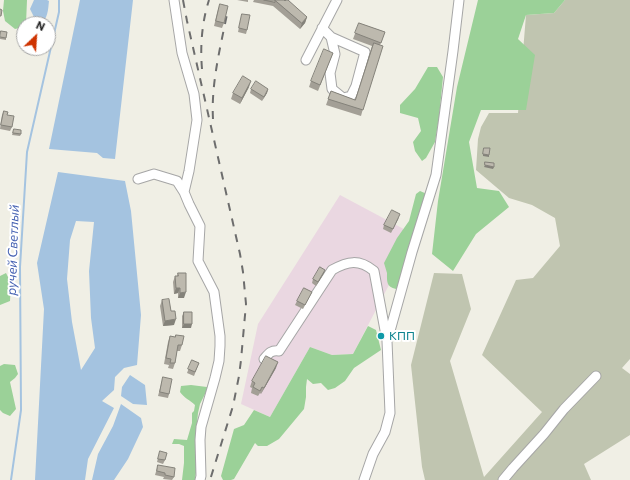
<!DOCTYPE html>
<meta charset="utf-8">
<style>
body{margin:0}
#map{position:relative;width:630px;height:480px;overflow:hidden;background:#f0efe5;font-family:Commissioner,sans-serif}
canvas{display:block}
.north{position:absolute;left:16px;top:16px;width:40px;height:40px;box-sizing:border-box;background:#fff;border:1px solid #a5a5a5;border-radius:50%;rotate:25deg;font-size:11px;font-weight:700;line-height:16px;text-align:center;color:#1f1f1f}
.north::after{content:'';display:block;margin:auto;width:14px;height:18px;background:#ce3300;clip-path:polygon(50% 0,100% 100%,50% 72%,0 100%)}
</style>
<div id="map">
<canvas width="630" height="480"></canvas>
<div class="north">N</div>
</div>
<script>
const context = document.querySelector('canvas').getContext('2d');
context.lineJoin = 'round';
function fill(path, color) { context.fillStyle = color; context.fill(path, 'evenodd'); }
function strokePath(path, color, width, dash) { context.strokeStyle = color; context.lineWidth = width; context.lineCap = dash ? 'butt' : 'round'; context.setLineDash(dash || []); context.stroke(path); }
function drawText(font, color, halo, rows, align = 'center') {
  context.font = font + ' Commissioner,sans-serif'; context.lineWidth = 4; context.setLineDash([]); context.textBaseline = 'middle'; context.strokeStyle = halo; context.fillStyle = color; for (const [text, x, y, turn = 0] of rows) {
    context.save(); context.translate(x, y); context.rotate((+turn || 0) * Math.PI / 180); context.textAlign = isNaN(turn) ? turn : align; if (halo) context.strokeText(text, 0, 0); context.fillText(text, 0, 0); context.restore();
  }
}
fill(new Path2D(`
 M340 195 415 235 353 354 332 355 310 347 270 417 241 404 258 324Z`), '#ead7e1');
fill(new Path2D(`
 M565 0H630V359L622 368 630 374V435L584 464 591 480H425L422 467 411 365 434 273 462 274 471 309 450 361 484 477 542 412 482 355 516 280 533 278 560 246 555 218 532 205 509 198 476 170 478 139 481 127 489 113H518L526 15 554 13Z`), '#c0c5b0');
fill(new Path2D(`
 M4 0H27L26 24H24V27L15 29 5 21 3 11Z
 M478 0H565L554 13 526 15 518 39 535 55 526 110H481L469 142 477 188 499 191 509 207 476 234 453 271 432 254 438 201 457 87Z
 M428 67H437L443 77 439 118 435 142 426 158 422 161 415 151 413 142 421 131 418 118 400 113V105L415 89Z
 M420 191 427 194 400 284 396 289C386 287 387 281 387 273 386 270 385 266 384 263L397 238 409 221 416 194Z
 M6 273 11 283 10 301 0 305V276Z
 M368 326 376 330 381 350 354 368 345 381 335 388 328 390 321 383 313 384 307 379 306 387V397L304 409 279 439 267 446H258L255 443 234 479 231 480H223L221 476 234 429 244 425 254 410 270 417 310 347 332 355 353 354Z
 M4 364 15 365 18 374 15 378 10 382 16 409 10 416 3 413 0 410V366Z
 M191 385 207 387V390L200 404 198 413 195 444 197 465 195 480H182L184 463V446L179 444H172L174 439 187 440 192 423V413L194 411 195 405C190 400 184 398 180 392L181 386Z`), '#9bd198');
fill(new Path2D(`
 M34 0H47L49 1C48 10 48 19 40 24L35 23 34 17 30 9Z
 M80 0H133L115 159 103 158 97 153 49 149Z
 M58 172 125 181 131 211 141 315 137 365 124 368 115 377 114 390 102 401 114 408 88 459 85 480H35L44 309 37 263ZM76 221 94 222 89 271 91 318 95 348 81 370 72 322 67 279 70 240Z
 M130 375 145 385 147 405 133 404 121 396 122 387Z
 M121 404 141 418 143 427 128 459 114 480H92L98 454 113 426Z`), '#a4c3e0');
strokePath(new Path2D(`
 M11 480 21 410 20 267 27 152 59 12V0`), '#a4c3e0', 2);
const minor = new Path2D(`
 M174 0 182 53 194 94 197 120 189 171 184 192
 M322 28 331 37 365 52 356 86 351 96 343 98 332 89 330 73 335 54 331 37
 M306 60 337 0
 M138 179 154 174 177 181 184 192 189 204 200 226 198 261 214 292 220 336V346L219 361 215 378 201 427 200 440 201 476 200 480
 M388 338 412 252 436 175 453 51 459 0
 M264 359C269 353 271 350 279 351L332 270C348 261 359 259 374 271L387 341 390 413 385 432 373 454 364 480
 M503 480 513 468 544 434 564 409 596 376`);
strokePath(minor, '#a6a6a6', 11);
strokePath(minor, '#fff', 9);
strokePath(new Path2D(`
 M183 0 187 21 240 254 243 272 246 304 241 360 239 376 233 406 210 480
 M202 69C200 45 202 22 209 0
 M213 119C211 84 220 49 227 14`), '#6d6d6d', 2, [8, 8]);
fill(new Path2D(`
 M237 0H248V2Z
 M254 0H284L307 17 305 23 300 29 273 6 253 2Z
 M220 4 224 23 222 28 214 26 218 10Z
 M242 14 247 30 246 34 238 32 241 18Z
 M359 23 385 32 380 45 361 116 326 105 331 91 355 100 372 46 353 39Z
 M1 31 6 38V40L0 39Z
 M333 53 318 91 309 87 311 81Z
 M249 87 240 104 231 99 233 93Z
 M251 89H268L267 93 262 101 250 93Z
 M4 111 7 115 12 127 10 131 0 129 2 115Z
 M14 129 21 134 20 136 12 135Z
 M399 218 391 233 383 229 384 225Z
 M325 270 324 273 316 286 312 283 313 279Z
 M178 273 184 298H178V293L174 294 173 282 175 276H177Z
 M312 292 303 309 295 305 297 301Z
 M162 300 171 311 174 325 163 326 160 306Z
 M184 312 191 328H182V316Z
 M176 335 182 345 180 351H177L175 363 173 369 168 368 169 365 164 364 168 342 170 336 175 337Z
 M192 360 199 363 194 376 187 373Z
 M276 368 261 394 260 393 258 396 251 393 252 388 250 387 252 381Z
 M163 377 169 394 168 398 158 396Z
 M160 451 165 460 163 464 157 462Z
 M158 465 174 477 172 480 163 479 164 477 155 475Z`), '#a39f96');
fill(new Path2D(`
 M307 17 305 23 300 29 302 23Z
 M251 81 249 87 240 104 242 98Z
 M268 89 267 93 262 101Z
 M483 154 489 155V157L483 156Z
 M485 165 494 167 493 169 484 167Z
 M325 270 324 273 316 286 318 282Z
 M176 288H180L178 293 174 294Z
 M186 292 184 298H178L180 293Z
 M176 319 174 325 163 326 165 321Z
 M184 324H192L191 328H182Z
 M278 362 276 368 261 394 264 388Z`), '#84827a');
const building = new Path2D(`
 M264 0H275V2Z
 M275 0H284L285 1 286 0H288L307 17 302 23Z
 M220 4 228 6 224 23 216 21Z
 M0 9 2 10 1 16H0Z
 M242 14 250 15 247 30 239 28Z
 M359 23 385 32 381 43 355 33Z
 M1 31 7 32 6 38 0 37Z
 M374 43 383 46 363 110 328 99 331 91 355 100Z
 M324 49 333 53 320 85 311 81Z
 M243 76 251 81 242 98 233 93Z
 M256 81 268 89 264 97 251 89Z
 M4 111 8 112 7 115 14 116 12 127 1 125Z
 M14 129 21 130V134L13 133Z
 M484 148H490L489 155 483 154Z
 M485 162 494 163V167L485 165Z
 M392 210 400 214 393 229 384 225Z
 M320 267 325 270 318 282 313 279Z
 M178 273H186V292L180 293V288H176L175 276H178Z
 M304 288 312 292 305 305 297 301Z
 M169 299 171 311H175L176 319 165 321 162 300Z
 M184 312H192V324H184Z
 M176 335 184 336 182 345H178L175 363H170L171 359 166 358 170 336 175 337Z
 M266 356 278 362 264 388 262 387 260 391 253 387 255 383 252 381Z
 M192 360 199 363 195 372 188 369Z
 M163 377 172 379 169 394 160 392Z
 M160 451 167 453 165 460 158 459Z
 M158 465 175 468 174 477 165 475V473L157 471Z`);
fill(building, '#bdb9ae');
strokePath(building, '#84827a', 1);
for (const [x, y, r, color] of [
 [381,336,4,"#0f9aa8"]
]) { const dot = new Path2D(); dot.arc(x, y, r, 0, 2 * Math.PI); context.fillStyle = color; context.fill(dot); strokePath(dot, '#fff', 1.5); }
drawText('12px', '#0d838f', '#fff', [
 ["КПП",389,336]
], 'left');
drawText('italic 13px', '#4763b3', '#fff', [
 ["ручей Светлый",13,250,-88]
]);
</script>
